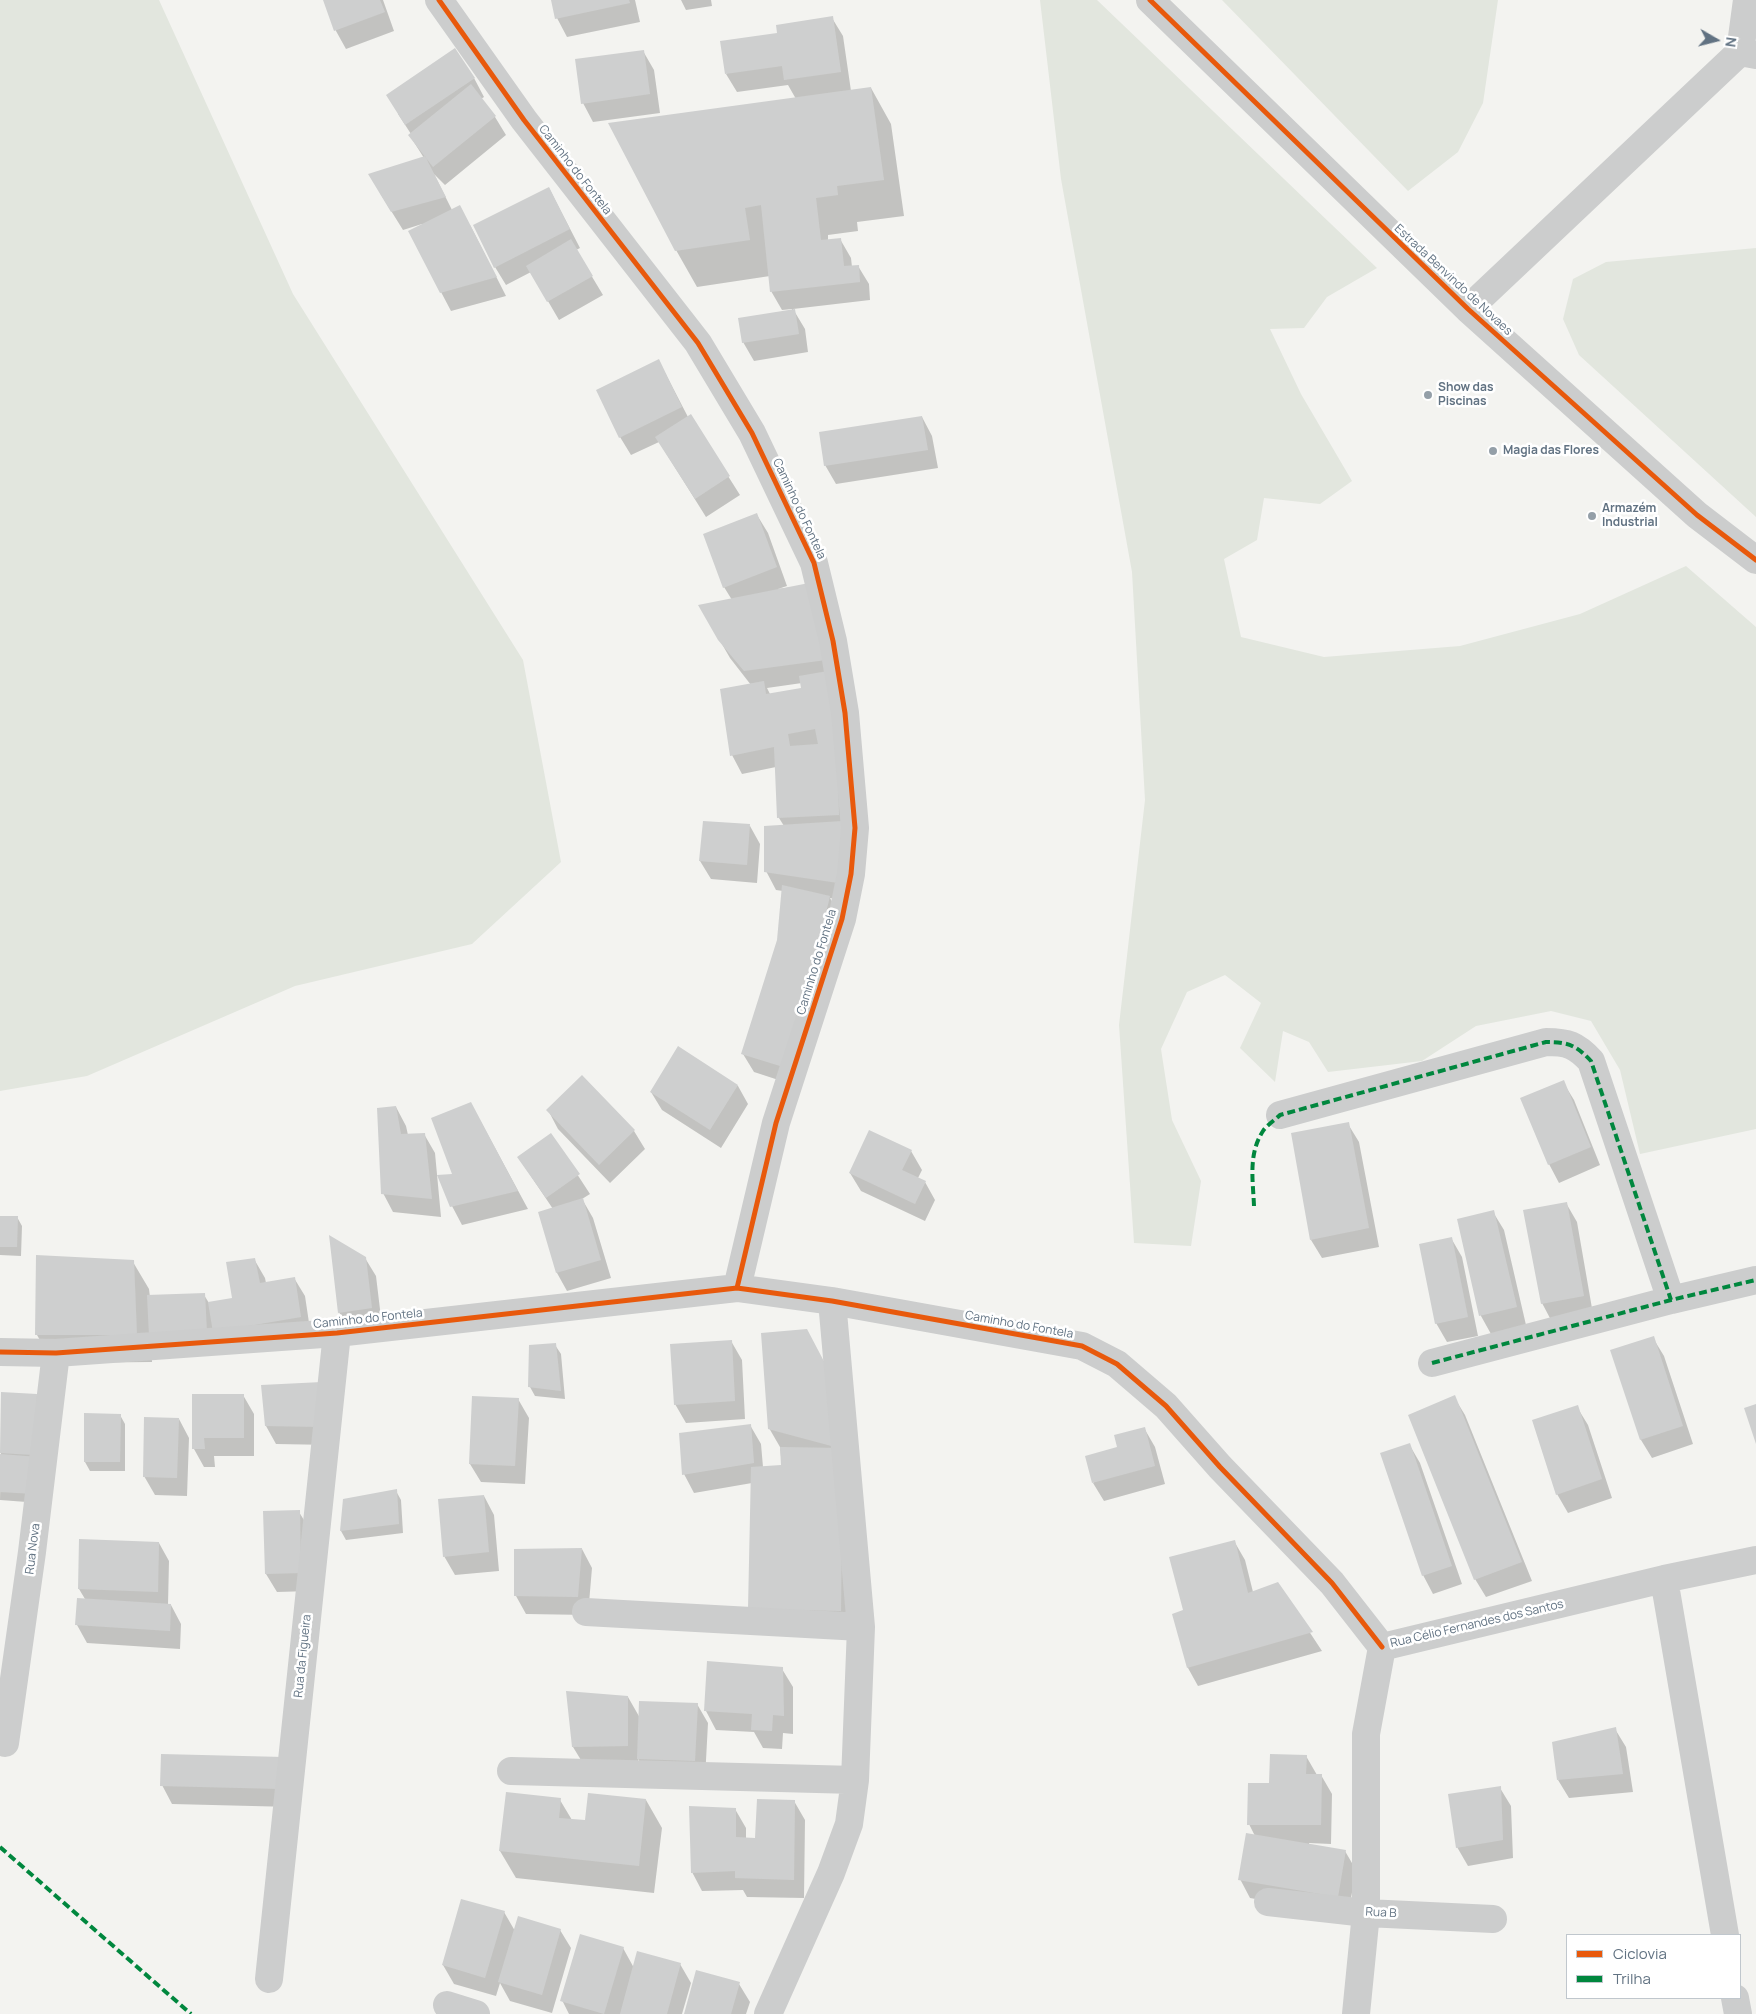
<!DOCTYPE html>
<meta charset="utf-8">
<style>
body{margin:0}
#map{position:relative;width:1756px;height:2014px;overflow:hidden;background:#f3f3f0;font-family:Manrope,sans-serif}
canvas{display:block}
.legend{position:absolute;left:1566px;top:1934px;width:175px;height:65px;box-sizing:border-box;background:#fff;border:1px solid #c0c7cd;margin:0;padding:6px 9px;list-style:none;font-size:15px;color:#617282}
.legend li{display:flex;align-items:center;gap:10px;height:25px}
.legend b{width:25px;border:1px solid #c0c7cd}
.north{position:absolute;left:1691px;top:15px;width:50px;height:50px;-webkit-text-stroke:4px #fff;paint-order:stroke;rotate:98deg;font-size:14px;font-weight:700;line-height:20px;text-align:center;color:#617282}
.north::after{content:'';display:block;margin:auto;width:18px;height:22px;background:#617282;clip-path:polygon(50% 0,100% 100%,50% 72%,0 100%)}
</style>
<div id="map">
<canvas width="1756" height="2014"></canvas>
<ul class="legend">
<li><b style="height:6px;background:#e8590c"></b>Ciclovia</li>
<li><b style="height:6px;background:#00873e"></b>Trilha</li>
</ul>
<div class="north">N</div>
</div>
<script>
const context = document.querySelector('canvas').getContext('2d');
context.lineJoin = 'round';
function fill(path, color) { context.fillStyle = color; context.fill(path, 'evenodd'); }
function strokePath(path, color, width, dash) { context.strokeStyle = color; context.lineWidth = width; context.lineCap = dash ? 'butt' : 'round'; context.setLineDash(dash || []); context.stroke(path); }
function drawText(font, color, halo, rows, align = 'center') {
  context.font = font + ' Manrope,sans-serif'; context.lineWidth = 5; context.setLineDash([]); context.textBaseline = 'middle'; context.strokeStyle = halo; context.fillStyle = color; for (const [text, x, y, turn = 0] of rows) {
    context.save(); context.translate(x, y); context.rotate((+turn || 0) * Math.PI / 180); context.textAlign = isNaN(turn) ? turn : align; if (halo) context.strokeText(text, 0, 0); context.fillText(text, 0, 0); context.restore();
  }
}
fill(new Path2D(`
 M0 0H159L293 294 523 660 561 862 472 944 295 986 87 1076 0 1091Z
 M1040 0H1097L1377 268 1327 297 1304 328 1270 329 1301 394 1352 481 1320 504 1264 498 1257 540 1224 559 1241 637 1324 657 1460 646 1580 614 1686 566 1756 627V1129L1640 1154 1620 1070 1591 1021 1551 1011 1476 1026 1422 1061 1328 1072 1309 1042 1283 1031 1275 1082 1240 1048 1261 1003 1225 975 1187 992 1161 1049 1172 1120 1201 1181 1191 1246 1134 1243 1119 1025 1145 800 1132 572 1061 179Z
 M1222 0H1498L1483 103 1458 152 1408 191Z
 M1756 248V517L1579 355 1563 319 1573 279 1606 262Z`), '#e2e6de');
fill(new Path2D(`
 M324 0H383L394 31 346 49 336 31Z
 M553 0H635L640 22 567 37 557 18Z
 M681 0H711L712 6 686 10Z
 M832 18 843 36 851 91 871 88 891 124 904 216 857 222 858 231 828 235V240L840 239 851 258 852 267 858 266 869 284 870 300 793 309 805 329 808 352 754 361 743 342 792 311V309L782 310 771 291 770 276 697 287 676 250 796 99 788 85 737 92 726 74 778 34Z
 M643 51 654 70 660 113 593 122 583 103Z
 M474 78 484 97 481 99 495 117 506 135 445 185 434 174 452 210 470 225 506 296 451 311 441 292 422 224 403 230 380 193 424 158 410 136 411 134 398 114Z
 M549 188 580 248 576 250 603 295 559 320 531 272 506 285 495 267Z
 M659 361 688 417 690 416 740 495 706 517 659 442 631 455 620 437Z
 M922 417 932 436 938 468 836 484 825 465Z
 M757 515 768 533 787 586 778 589 813 584 855 902 830 898 840 916 800 1087 754 1072 743 1054 779 941 783 891 776 890 766 871 784 826 779 818 776 767 742 774 732 755 751 685 730 658 700 606 732 600 724 587ZM802 683 803 689 770 694 767 688Z
 M750 826 760 844 757 883 711 879 700 861Z
 M678 1048 738 1086 748 1104 721 1148 662 1110 651 1092Z
 M1563 1082 1574 1100 1600 1165 1559 1183 1549 1164Z
 M396 1107 406 1126 408 1135 424 1134 435 1153 441 1217 393 1212 383 1193Z
 M548 1110 634 1131 645 1149 610 1183 558 1129Z
 M481 1122 528 1209 462 1225 452 1206 454 1175Z
 M1348 1124 1359 1142 1379 1247 1322 1258 1311 1240Z
 M551 1134 590 1194 582 1199 593 1218 611 1278 567 1291 557 1273 553 1209 518 1157Z
 M911 1151 922 1170 918 1178 925 1182 935 1200 925 1221 861 1191 850 1173Z
 M1566 1203 1577 1222 1593 1314 1552 1322 1542 1303Z
 M1493 1212 1504 1230 1526 1325 1491 1334 1481 1316 1458 1220Z
 M0 1217H17L22 1226 21 1256 0 1255Z
 M1451 1238 1462 1257 1478 1336 1447 1342 1436 1323Z
 M365 1258 376 1276 382 1326 350 1331 339 1312Z
 M254 1259 265 1278 266 1283 294 1278 305 1296 311 1336H151L152 1362 53 1363 37 1335 133 1262 149 1289 150 1297 204 1295 209 1303 234 1299Z
 M1653 1338 1664 1356 1693 1444 1652 1458 1641 1440Z
 M731 1341 742 1360 745 1419 686 1423 675 1404Z
 M555 1345 561 1354 565 1399 535 1396 530 1387Z
 M838 1389 851 1629 760 1627 752 1483 694 1493 684 1474 750 1425 761 1444 763 1467 782 1466 780 1447 769 1428Z
 M2 1393 37 1395 47 1413 40 1503 0 1500Z
 M243 1395 254 1414V1456H214L215 1467H204L194 1449Z
 M1454 1397 1465 1415 1532 1581 1486 1597 1475 1579Z
 M518 1399 529 1418 525 1484 481 1482 470 1464Z
 M332 1402V1445L276 1444 266 1426Z
 M1577 1407 1588 1425 1612 1498 1568 1513 1557 1494Z
 M120 1415 125 1424V1471H90L85 1462Z
 M179 1419 189 1438 187 1496 155 1495 144 1476Z
 M1144 1428 1155 1447 1165 1484 1104 1501 1093 1483Z
 M1409 1444 1420 1463 1462 1584 1433 1594 1423 1575Z
 M396 1491 401 1500 403 1533 346 1540 341 1531 344 1500Z
 M484 1496 494 1515 499 1571 455 1575 444 1556Z
 M299 1512 310 1530 311 1591 277 1592 266 1574Z
 M80 1541 159 1543 169 1561 168 1605H171L181 1624 180 1649 87 1643 77 1625 85 1599 79 1589Z
 M1234 1541 1245 1560 1253 1592 1278 1584 1322 1651 1198 1686 1188 1668 1185 1611Z
 M582 1549 592 1568 588 1615 526 1614 516 1596Z
 M782 1669 793 1687V1734L783 1733 782 1749 763 1748 754 1732 716 1730 706 1711Z
 M628 1697 640 1718 697 1704 708 1723 705 1779 649 1777 638 1759V1764L584 1765 573 1747Z
 M1615 1729 1626 1747 1633 1792 1569 1798 1558 1780Z
 M1306 1756 1317 1775H1321L1332 1794 1331 1844 1309 1843V1845L1345 1851 1356 1870 1348 1915 1250 1898 1240 1879 1255 1836 1249 1824 1270 1784Z
 M283 1758 292 1807 172 1804 162 1785Z
 M1500 1788 1511 1806 1513 1858 1468 1866 1457 1847Z
 M560 1800 572 1820 586 1822 646 1800 662 1828 654 1893 516 1878 500 1851Z
 M794 1801 805 1820 804 1898 747 1897 743 1890 702 1891 692 1872 735 1809 746 1828V1839H757Z
 M504 1912 515 1931 560 1930 571 1948 552 2013 510 2001 500 1983 496 1996 454 1984 443 1965Z
 M623 1948 634 1968 680 1964 691 1983 682 2014H569L562 2000Z
 M739 1984 750 2002 746 2014H685Z`), '#0003');
fill(new Path2D(`
 M323 0H380L385 12 334 31Z
 M551 0H629L630 3 555 19Z
 M833 16 841 72 784 80 782 66 725 74 720 41 777 33 776 25Z
 M455 48 475 78 405 125 386 95Z
 M644 50 650 94 581 104 575 59Z
 M471 84 496 116 433 167 408 135Z
 M871 87 884 180 837 186 838 195 816 198 821 240 841 238 844 266 859 265 860 282 770 292 761 205 745 208 750 240 675 251 608 123Z
 M425 156 446 197 391 212 368 174Z
 M549 187 570 229 494 268 473 225Z
 M460 205 497 277 440 293 408 231Z
 M571 239 593 276 547 302 526 266Z
 M795 309 799 334 742 343 738 318Z
 M659 359 682 407 619 438 596 390Z
 M691 414 730 476 695 499 655 437Z
 M922 416 928 450 824 466 819 432Z
 M757 513 777 567 723 588 703 534Z
 M814 582 826 660 744 671 718 640 698 605Z
 M828 671 837 744 839 815 777 818 774 747 730 756 720 689 764 681 766 694 801 688 799 676ZM815 729 818 744 790 746 788 734Z
 M703 821 750 824 747 865 699 861Z
 M843 821 845 884 764 872V826Z
 M782 885 830 896 816 955 796 1011 806 1015 790 1069 741 1054 777 940Z
 M678 1046 738 1085 710 1130 650 1092Z
 M582 1075 635 1130 599 1165 546 1110Z
 M1564 1080 1591 1147 1548 1165 1520 1098Z
 M471 1102 518 1191 450 1207 437 1175 452 1174 431 1118Z
 M396 1106 401 1134 425 1133 432 1199 381 1194 377 1108Z
 M1349 1122 1369 1228 1310 1240 1291 1133Z
 M869 1130 912 1150 902 1170 926 1181 915 1204 849 1173Z
 M551 1133 580 1174 546 1198 517 1157Z
 M583 1198 601 1260 556 1273 538 1212Z
 M1567 1202 1584 1296 1541 1304 1523 1210Z
 M1494 1210 1517 1307 1479 1316 1457 1219Z
 M0 1216H18L17 1247H0Z
 M329 1235 366 1257 372 1308 338 1313Z
 M1452 1237 1468 1317 1435 1324 1419 1244Z
 M36 1255 134 1260 137 1335H35Z
 M255 1258 260 1283 295 1277 301 1317 213 1332 208 1302 232 1298 226 1262Z
 M205 1293 207 1333 149 1335 147 1295Z
 M807 1329 828 1369 839 1448 768 1429 761 1333Z
 M1654 1336 1683 1426 1640 1440 1610 1350Z
 M732 1340 735 1401 674 1405 670 1344Z
 M556 1343 561 1391 528 1387 529 1345Z
 M322 1382V1427L265 1426 261 1385Z
 M1 1392 37 1394 34 1455 0 1453Z
 M192 1394H244V1438H204L205 1449H192Z
 M1455 1395 1522 1562 1474 1580 1408 1415Z
 M472 1396 519 1398 515 1466 469 1464Z
 M1756 1404V1444L1744 1408Z
 M1578 1405 1602 1479 1556 1495 1532 1420Z
 M84 1413 121 1414 120 1462H84Z
 M144 1417 179 1418 177 1478 143 1477Z
 M751 1424 754 1463 682 1475 679 1433Z
 M1145 1427 1155 1466 1092 1483 1085 1456 1117 1447 1114 1435Z
 M1410 1443 1452 1566 1422 1576 1380 1453Z
 M780 1447 839 1448 842 1519 841 1611 748 1609 751 1467 781 1465Z
 M0 1454 38 1457 35 1494 0 1492Z
 M397 1489 399 1524 340 1531 343 1499Z
 M484 1495 489 1552 443 1557 438 1499Z
 M300 1510 301 1573 265 1574 263 1511Z
 M79 1539 159 1542 158 1592 78 1589Z
 M1235 1540 1248 1593 1278 1582 1313 1632 1187 1668 1172 1614 1183 1610 1169 1557Z
 M582 1548 578 1597 514 1596V1549Z
 M77 1598 171 1604 170 1631 75 1625Z
 M707 1661 783 1667 784 1716 773 1715 772 1731 751 1730 752 1714 704 1711Z
 M566 1691 628 1696V1746L572 1747Z
 M639 1701 698 1703 695 1761 637 1759Z
 M1616 1727 1623 1774 1557 1780 1552 1742Z
 M161 1754 284 1757 282 1789 160 1786Z
 M1270 1754 1307 1755 1306 1774H1322L1321 1825H1247L1248 1783H1269Z
 M1501 1786 1503 1840 1456 1848 1448 1794Z
 M506 1792 561 1798 559 1818 585 1820 588 1793 646 1799 639 1866 499 1851Z
 M757 1799 795 1800 794 1880 735 1878V1871L691 1873 689 1806 736 1808V1837L755 1838Z
 M1246 1833 1346 1850 1338 1897 1238 1880Z
 M461 1899 505 1911 485 1978 442 1965Z
 M518 1916 561 1929 542 1995 498 1982Z
 M580 1934 624 1947 604 2014 560 2001Z
 M637 1951 681 1963 667 2014H620Z
 M696 1970 740 1982 731 2014H684Z`), '#cecfcf');
strokePath(new Path2D(`
 M439 0 524 120 698 343 752 433 814 563 833 641 845 713 855 828 851 874 842 919 776 1123 737 1288
 M1150 0 1468 309 1697 515 1756 560
 M1740 52 1747 0
 M1468 309 1740 52 1756 55
 M1280 1115 1546 1042C1568 1042 1576 1045 1591 1061L1671 1300
 M0 1352 56 1353 337 1333 737 1288 832 1301 1082 1346 1117 1364 1166 1406 1220 1467 1332 1583 1382 1647
 M1432 1363 1671 1300 1756 1280
 M1664 1579 1725 1935
 M586 1612 861 1627
 M1382 1647 1664 1579 1756 1560
 M5 1743 32 1552 56 1353
 M511 1771 855 1780
 M1268 1902 1366 1913 1493 1919
 M269 1979 337 1333
 M1735 1998 1738 2014
 M447 2005 476 2014
 M768 2014 831 1873 849 1824 855 1780 861 1627 832 1301
 M1356 2014 1366 1913V1734L1382 1647`), '#cccdcd', 28);
strokePath(new Path2D(`
 M1254 1206C1253 1180 1248 1154 1263 1131 1267 1125 1275 1120 1280 1115L1546 1042C1568 1042 1576 1045 1591 1061L1671 1300
 M1432 1363 1671 1300 1756 1280
 M0 1847 191 2014`), '#00873e', 4, [8, 4]);
strokePath(new Path2D(`
 M439 0 524 120 698 343 752 433 814 563 833 641 845 713 855 828 851 874 842 919 776 1123 737 1288
 M1150 0 1468 309 1697 515 1756 560
 M0 1352 56 1353 337 1333 737 1288 832 1301 1082 1346 1117 1364 1166 1406 1220 1467 1332 1583 1382 1647`), '#e8590c', 5);
for (const [x, y, r, color] of [
 [1428,395,5,"#949fa8"],
 [1493,451,5,"#949fa8"],
 [1592,516,5,"#949fa8"]
]) { const dot = new Path2D(); dot.arc(x, y, r, 0, 2 * Math.PI); context.fillStyle = color; context.fill(dot); strokePath(dot, '#fff', 2); }
drawText('12px', '#617282', '#fff', [
 ["Caminho do Fontela",575,170,52],
 ["Estrada Benvindo de Novaes",1453,280,43],
 ["Caminho do Fontela",799,509,65],
 ["Caminho do Fontela",817,962,-73],
 ["Caminho do Fontela",368,1319,-6],
 ["Caminho do Fontela",1019,1325,10],
 ["Rua Nova",33,1549,-83],
 ["Rua Célio Fernandes dos Santos",1477,1624,-13],
 ["Rua da Figueira",303,1656,-84],
 ["Rua B",1381,1913,3]
]);
drawText('bold 12px', '#617282', '#fff', [
 ["Show das",1438,388],
 ["Piscinas",1438,402],
 ["Magia das Flores",1503,451],
 ["Armazém",1602,509],
 ["Industrial",1602,523]
], 'left');
</script>
